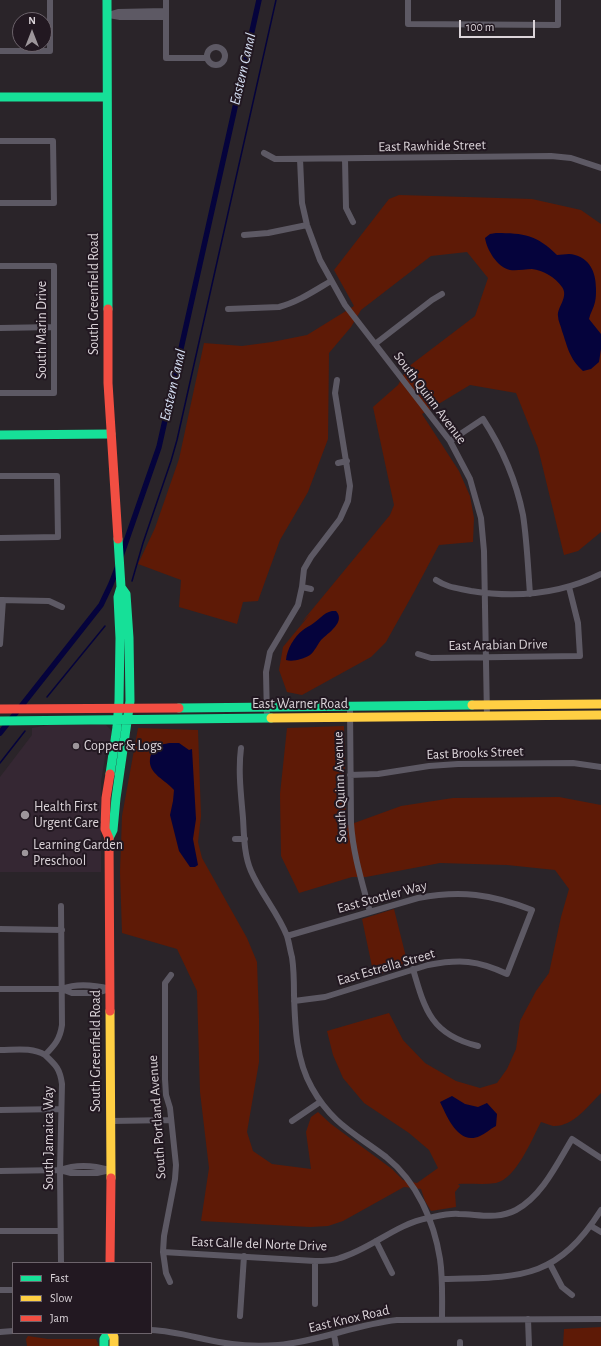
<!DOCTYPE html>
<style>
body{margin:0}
#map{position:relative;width:601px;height:1346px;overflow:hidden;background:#2a2429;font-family:"Alegreya Sans",sans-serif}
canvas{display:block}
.legend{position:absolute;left:12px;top:1262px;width:140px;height:72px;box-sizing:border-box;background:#221821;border:1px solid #6c636b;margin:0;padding:5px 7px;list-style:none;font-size:12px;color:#dbd4d9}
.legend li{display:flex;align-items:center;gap:8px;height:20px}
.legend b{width:20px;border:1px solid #6c636b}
.north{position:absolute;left:12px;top:12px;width:40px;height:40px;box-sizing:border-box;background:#221821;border:1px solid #6c636b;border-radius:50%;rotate:0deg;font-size:11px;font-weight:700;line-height:16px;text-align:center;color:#dbd4d9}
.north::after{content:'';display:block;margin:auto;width:14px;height:18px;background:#9d969b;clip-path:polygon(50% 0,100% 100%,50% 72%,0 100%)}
.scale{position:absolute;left:459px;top:20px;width:76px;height:18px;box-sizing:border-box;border:2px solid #dbd4d9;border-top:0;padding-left:5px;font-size:12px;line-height:14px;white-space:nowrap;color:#dbd4d9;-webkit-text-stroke:3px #221821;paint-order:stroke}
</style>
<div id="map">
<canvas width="601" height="1346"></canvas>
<ul class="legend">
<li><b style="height:5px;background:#16e098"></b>Fast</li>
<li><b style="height:5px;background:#ffcf43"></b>Slow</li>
<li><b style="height:5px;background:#f24e42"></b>Jam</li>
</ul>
<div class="north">N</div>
<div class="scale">100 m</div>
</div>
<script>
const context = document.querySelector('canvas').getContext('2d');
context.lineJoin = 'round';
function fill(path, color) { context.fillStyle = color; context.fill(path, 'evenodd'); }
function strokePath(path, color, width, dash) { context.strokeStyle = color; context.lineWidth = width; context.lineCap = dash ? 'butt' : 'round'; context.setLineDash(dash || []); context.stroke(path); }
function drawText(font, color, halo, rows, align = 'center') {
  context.font = font + ' "Alegreya Sans",sans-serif'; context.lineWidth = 4; context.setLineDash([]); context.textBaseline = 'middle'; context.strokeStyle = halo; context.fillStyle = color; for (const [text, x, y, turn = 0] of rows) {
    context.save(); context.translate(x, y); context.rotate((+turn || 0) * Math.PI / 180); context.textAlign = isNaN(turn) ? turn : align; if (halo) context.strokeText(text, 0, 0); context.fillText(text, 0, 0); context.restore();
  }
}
fill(new Path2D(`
 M49 725H106L112 731 111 737 105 757 101 782V872H0V777L32 735V728Z`), '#352733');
fill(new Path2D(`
 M399 195 532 199 581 210 601 224V532L578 551 564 555 538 448 516 393 470 385 422 414 459 471 470 496 474 518 473 542 439 545 414 592 386 642 371 657 302 695 287 692 279 670 283 647 311 613 301 623 390 515 394 505 373 407 398 385 408 367 475 316 488 278 467 252 431 256 361 310 351 327 329 353 328 439 308 492 280 540 258 601 243 602 237 624 179 607 181 580 138 564 155 528 179 459 204 343 242 346 272 342 307 335 354 306 334 270 389 199Z
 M344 726 346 826 401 806 453 798 559 797 601 805V1093C588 1106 573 1127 553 1126 549 1125 545 1123 541 1122 532 1139 516 1179 496 1183 483 1185 470 1183 458 1184L460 1186 455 1192 456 1207 431 1211 425 1201 421 1189 404 1187 343 1221 328 1226 310 1227 201 1221 209 1168 200 1092 197 991 177 949 122 933 120 872 122 816 138 728 198 730 201 816 198 842 202 858 247 938 257 962 259 1018V1062L247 1132 253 1151 272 1164 311 1169 306 1132 311 1117 318 1112 331 1124 392 1169 403 1180 417 1183 438 1168 429 1150 409 1133 364 1103 343 1078 333 1055 327 1031 389 1013 403 1040 425 1063 456 1081 480 1088 497 1083 507 1069 516 1049 520 1021 536 991 549 973 561 917 569 889 555 870 507 865 440 863 366 877H352L299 893 281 856 280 794 287 728Z
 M394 909 408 965 374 976 362 919Z
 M601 1327V1346H563L564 1329Z
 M28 1336 48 1339H96L99 1346H27L26 1339Z`), '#5e1a06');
fill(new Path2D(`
 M496 233C524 233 537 235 557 255 563 255 569 253 575 255 592 260 596 275 596 289 596 293 596 298 595 302 594 308 590 313 589 319L601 334V349L599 362 591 369 583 371C569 358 568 348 562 331 561 326 558 321 558 316 557 307 569 297 562 287 556 278 543 270 532 269 525 269 517 271 510 270 497 267 487 250 485 238L490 234Z
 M332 611H336C346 622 328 633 321 640 317 645 315 651 310 655 303 659 293 662 286 660 287 649 294 637 303 630 305 628 308 627 311 625 319 620 323 613 332 611Z
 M170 743H179L189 750 192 749 196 819 193 839 198 865 195 867H190L179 851 170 815 173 801 174 790C166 780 148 774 150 759 152 746 159 745 170 743Z
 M452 1096 465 1104 478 1107 487 1103 497 1114 496 1126C490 1129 485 1134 480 1136 458 1146 447 1116 440 1102Z`), '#05033c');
strokePath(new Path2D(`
 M132 581 143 543 171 461 177 440 276 0
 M47 697 105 626
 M0 763 25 731`), '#05033c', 1.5);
strokePath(new Path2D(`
 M121 556 159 447 259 0
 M0 733 101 605 111 584 118 566`), '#05033c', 5.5);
strokePath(new Path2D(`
 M166 0V58H207
 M408 0V24L558 25V0
 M108 15 118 12 165 11
 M109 15 120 17H166
 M207 56a9 9 0 1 1 18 0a9 9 0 1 1-18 0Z
 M0 51H50V0
 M0 141H53L54 203H0
 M264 153 275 159 551 156 571 158 601 168
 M300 159 302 203 307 225 320 260 345 305 450 441 470 479 481 518 484 551 487 717
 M345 159 346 208 353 222
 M244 235 268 233 307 225
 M0 266H54V393H0
 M228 309 279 307C298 302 314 291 331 281
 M0 328 54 327
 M375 344 432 300 442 294
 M450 441 483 419C502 448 516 480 523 515 527 541 528 568 530 594
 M338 463 347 461
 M0 476H57L58 537 0 538
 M436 580C448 588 458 588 471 591 515 598 561 594 601 574
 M302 587 311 589
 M0 600 49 601 62 607
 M0 644 3 600
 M418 654 431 658 580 656 578 623 569 587
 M350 707 351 823C353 854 362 882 370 912
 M267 718 266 672 270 652 298 605 302 587 304 569 311 557 340 519 348 501 350 486 335 393 337 380
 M241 748C238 771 241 794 243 818 244 835 244 855 251 871 261 894 278 913 287 936 289 942 290 950 292 957 294 970 294 983 294 995 295 1027 296 1060 312 1088 332 1124 356 1134 386 1157 417 1182 434 1221 440 1259 443 1279 442 1300 442 1320
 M350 775 378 774 429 766 458 764 573 763 601 767
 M235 839H245
 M0 929 62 930
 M287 936 418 898C461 890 491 894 532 910L507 974C477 960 460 959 428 965L325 997 294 1001
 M413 969C425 1011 432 1035 478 1046
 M0 989H62L72 993H97L110 989
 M62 989C77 983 94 985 110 989
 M0 1050C15 1050 32 1047 45 1055
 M0 1110 61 1109
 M111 1121 171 1120
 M292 1121 320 1102
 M60 1170C76 1164 93 1165 110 1170
 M0 1171 60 1170 71 1173H97L110 1170
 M591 1226 601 1232
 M0 1231H60
 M376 1241 392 1273
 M163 1252 315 1261C323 1261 332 1261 340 1258 371 1249 396 1224 428 1218 438 1216 449 1213 459 1214 478 1214 497 1220 516 1210 542 1196 557 1164 572 1139L601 1158
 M61 1263 60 1170 62 1084C60 1069 56 1065 45 1055 55 1045 60 1039 62 1025L61 906
 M550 1264 562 1287 572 1295
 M442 1279C519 1277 556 1281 601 1210
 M170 1282 166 1273 163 1252 164 1236 175 1179 176 1165 170 1108 166 1095 165 1079V983L171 975
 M0 1290H13
 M315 1304V1261
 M240 1316 244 1256
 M528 1319 529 1346
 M151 1330C179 1331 205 1341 232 1344 247 1346 263 1346 278 1345 318 1342 356 1324 397 1320L601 1319
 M0 1332 13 1331
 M334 1334 336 1346
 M460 1342V1346`), '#5d5964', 6);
strokePath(new Path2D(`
 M107 0 108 309
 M0 97H107
 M0 435 111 434
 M179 708 472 705
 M0 721 271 718
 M110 774 117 727 119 701 120 638 118 597 121 587 118 539
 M109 838 113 830 116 798 130 701 129 638 126 594 121 587
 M104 1346V1339L108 1333`), '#16e098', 9);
strokePath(new Path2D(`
 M472 705 601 704
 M271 718 601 715
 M110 1011 111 1178
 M112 1333 114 1337V1346`), '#ffcf43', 9);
strokePath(new Path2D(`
 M108 309V383L118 539
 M0 709 179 708
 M110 774 106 798 105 829 109 838 110 1011
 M110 1263 111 1178`), '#f24e42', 9);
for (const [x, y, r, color] of [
 [76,746,4,"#9d969b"],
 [25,815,5,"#9d969b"],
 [25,853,4,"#9d969b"]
]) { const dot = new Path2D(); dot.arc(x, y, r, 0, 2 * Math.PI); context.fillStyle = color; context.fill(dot); strokePath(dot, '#221821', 1.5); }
drawText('14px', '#dbd4d9', '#221821', [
 ["East Rawhide Street",432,146,-1],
 ["South Greenfield Road",94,294,-90],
 ["South Marin Drive",42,330,-90],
 ["South Quinn Avenue",430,398,53],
 ["East Arabian Drive",498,645,-1],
 ["East Warner Road",300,704],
 ["East Brooks Street",475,753,-2],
 ["South Quinn Avenue",340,787,-92],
 ["East Stottler Way",382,897,-15],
 ["East Estrella Street",386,967,-16],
 ["South Greenfield Road",96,1051,-90],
 ["South Portland Avenue",157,1117,-94],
 ["South Jamaica Way",49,1138,-90],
 ["East Calle del Norte Drive",259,1244,2],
 ["East Knox Road",349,1319,-13]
]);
drawText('14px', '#dbd4d9', '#221821', [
 ["Copper & Logs",84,746],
 ["Health First",34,807],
 ["Urgent Care",34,823],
 ["Learning Garden",33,845],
 ["Preschool",33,861]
], 'left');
drawText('italic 15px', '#d8e2f6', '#221821', [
 ["Eastern Canal",243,69,-77],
 ["Eastern Canal",173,385,-77]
]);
</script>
